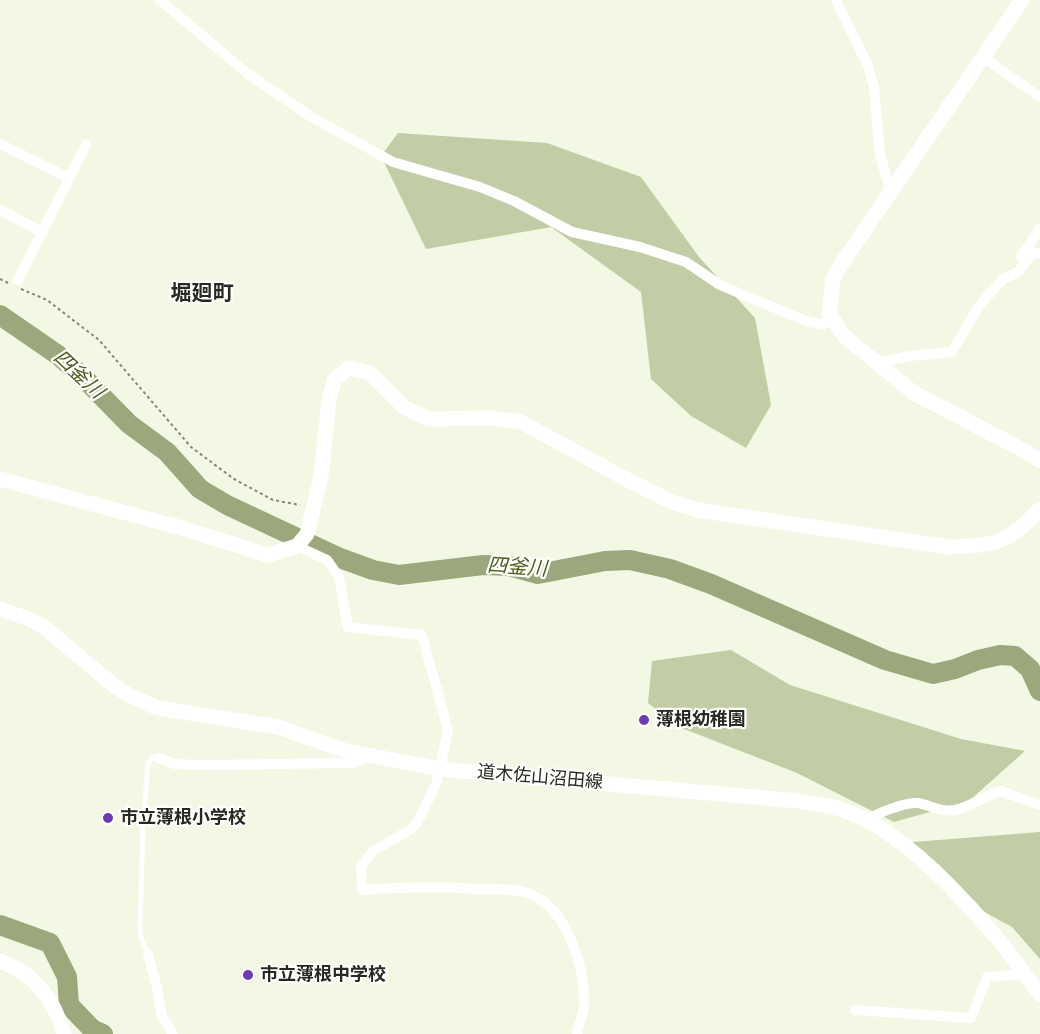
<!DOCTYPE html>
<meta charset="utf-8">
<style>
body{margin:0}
canvas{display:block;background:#f2f8e3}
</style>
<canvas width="1040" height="1034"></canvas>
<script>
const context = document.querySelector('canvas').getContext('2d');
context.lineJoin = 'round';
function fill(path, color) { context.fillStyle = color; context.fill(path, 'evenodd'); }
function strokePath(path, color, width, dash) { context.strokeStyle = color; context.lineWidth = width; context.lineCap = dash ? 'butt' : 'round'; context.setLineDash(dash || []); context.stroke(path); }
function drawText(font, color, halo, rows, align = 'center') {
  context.font = font + ' "Varela Round","Noto Sans JP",sans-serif'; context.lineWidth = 4.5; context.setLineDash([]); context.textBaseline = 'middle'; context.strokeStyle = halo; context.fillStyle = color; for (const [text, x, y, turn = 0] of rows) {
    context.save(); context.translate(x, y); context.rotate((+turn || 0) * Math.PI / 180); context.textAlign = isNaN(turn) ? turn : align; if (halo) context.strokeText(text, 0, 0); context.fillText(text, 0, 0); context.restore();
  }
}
fill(new Path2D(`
 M398 133 547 143 641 177 699 257 755 318 771 405 746 448 691 416 651 379 641 292 551 227 426 249 381 156Z
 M731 650 790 685 961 739 1025 751 969 801 894 822 797 773 679 727 648 703 652 661Z
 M1040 832V959L1012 927 966 902 900 843Z`), '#c2cda5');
strokePath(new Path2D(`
 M0 315 58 355 84 378 129 424 167 452 200 489 227 505 340 558 373 570 399 575 483 565 509 566 538 574 605 561 630 560 670 569 711 584 885 660 933 674 955 669 978 660 1000 655 1015 656 1030 669 1040 691
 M0 925 50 943 67 977 69 1005 92 1029 103 1034`), '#9ca77b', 20);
strokePath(new Path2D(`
 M0 279 8 283
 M21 289 47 300 99 340 191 447 234 479 273 500 300 505`), '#84887a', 2, [3, 3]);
strokePath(new Path2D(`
 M148 954 141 937 140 925 143 829 148 763 153 757 158 758`), '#fff', 5);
strokePath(new Path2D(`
 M160 0 248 74 310 116 393 162 480 187 514 201 572 232 640 247 686 262 720 285 806 321 820 324 835 322
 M836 0 868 66 874 87 880 155 891 192
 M983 57 1040 97
 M0 144 69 178
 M0 210 42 232
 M1021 257 1040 228
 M18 280 86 145
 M877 363 910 356 952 352 979 306 1003 279 1018 272 1032 253H1040
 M297 546 327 560 339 577 348 627 422 635 448 730 440 769 436 784 417 823 410 830 373 851 361 866 362 890C401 887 441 887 480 889 497 890 515 888 530 894 568 909 586 970 584 1007 583 1016 578 1025 577 1034
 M158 758 175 764 199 765 354 763 369 756
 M866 821C876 813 906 802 918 803 933 806 944 814 959 809 974 805 986 794 1001 791L1040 805
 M148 954 157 988 162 1016 173 1034
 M855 1010 971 1018 987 977 1026 974`), '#fff', 10);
strokePath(new Path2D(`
 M1022 0 842 263 833 279 829 313 844 336 914 393 1021 449 1040 461
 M0 479 178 527 268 555 297 546 307 534 321 476 329 401 334 380 349 368 370 373 405 408 429 419 491 418 521 422 628 480 672 502 697 510 949 547C997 545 1007 544 1040 509
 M0 609 32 620 44 627 112 684 130 696 158 708 278 727 346 751 440 769 799 801C812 804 826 805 840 809 911 830 998 934 1040 995
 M0 961C35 973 54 999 64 1034`), '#fff', 15);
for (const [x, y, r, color] of [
 [644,720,6,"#6e3ab1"],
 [108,818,6,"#6e3ab1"],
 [248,975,6,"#6e3ab1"]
]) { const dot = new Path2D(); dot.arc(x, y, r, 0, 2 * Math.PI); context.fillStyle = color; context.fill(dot); strokePath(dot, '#fff', 2); }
drawText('bold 18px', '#282a22', '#fff', [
 ["薄根幼稚園",656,720],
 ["市立薄根小学校",120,818],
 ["市立薄根中学校",260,975]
], 'left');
drawText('18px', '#282a22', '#fff', [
 ["道木佐山沼田線",540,778,5]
]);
drawText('italic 20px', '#4f5d19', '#fff', [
 ["四釜川",78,375,43],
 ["四釜川",517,568,4]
]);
drawText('bold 21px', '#282a22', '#fff', [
 ["堀廻町",202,294]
]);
</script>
